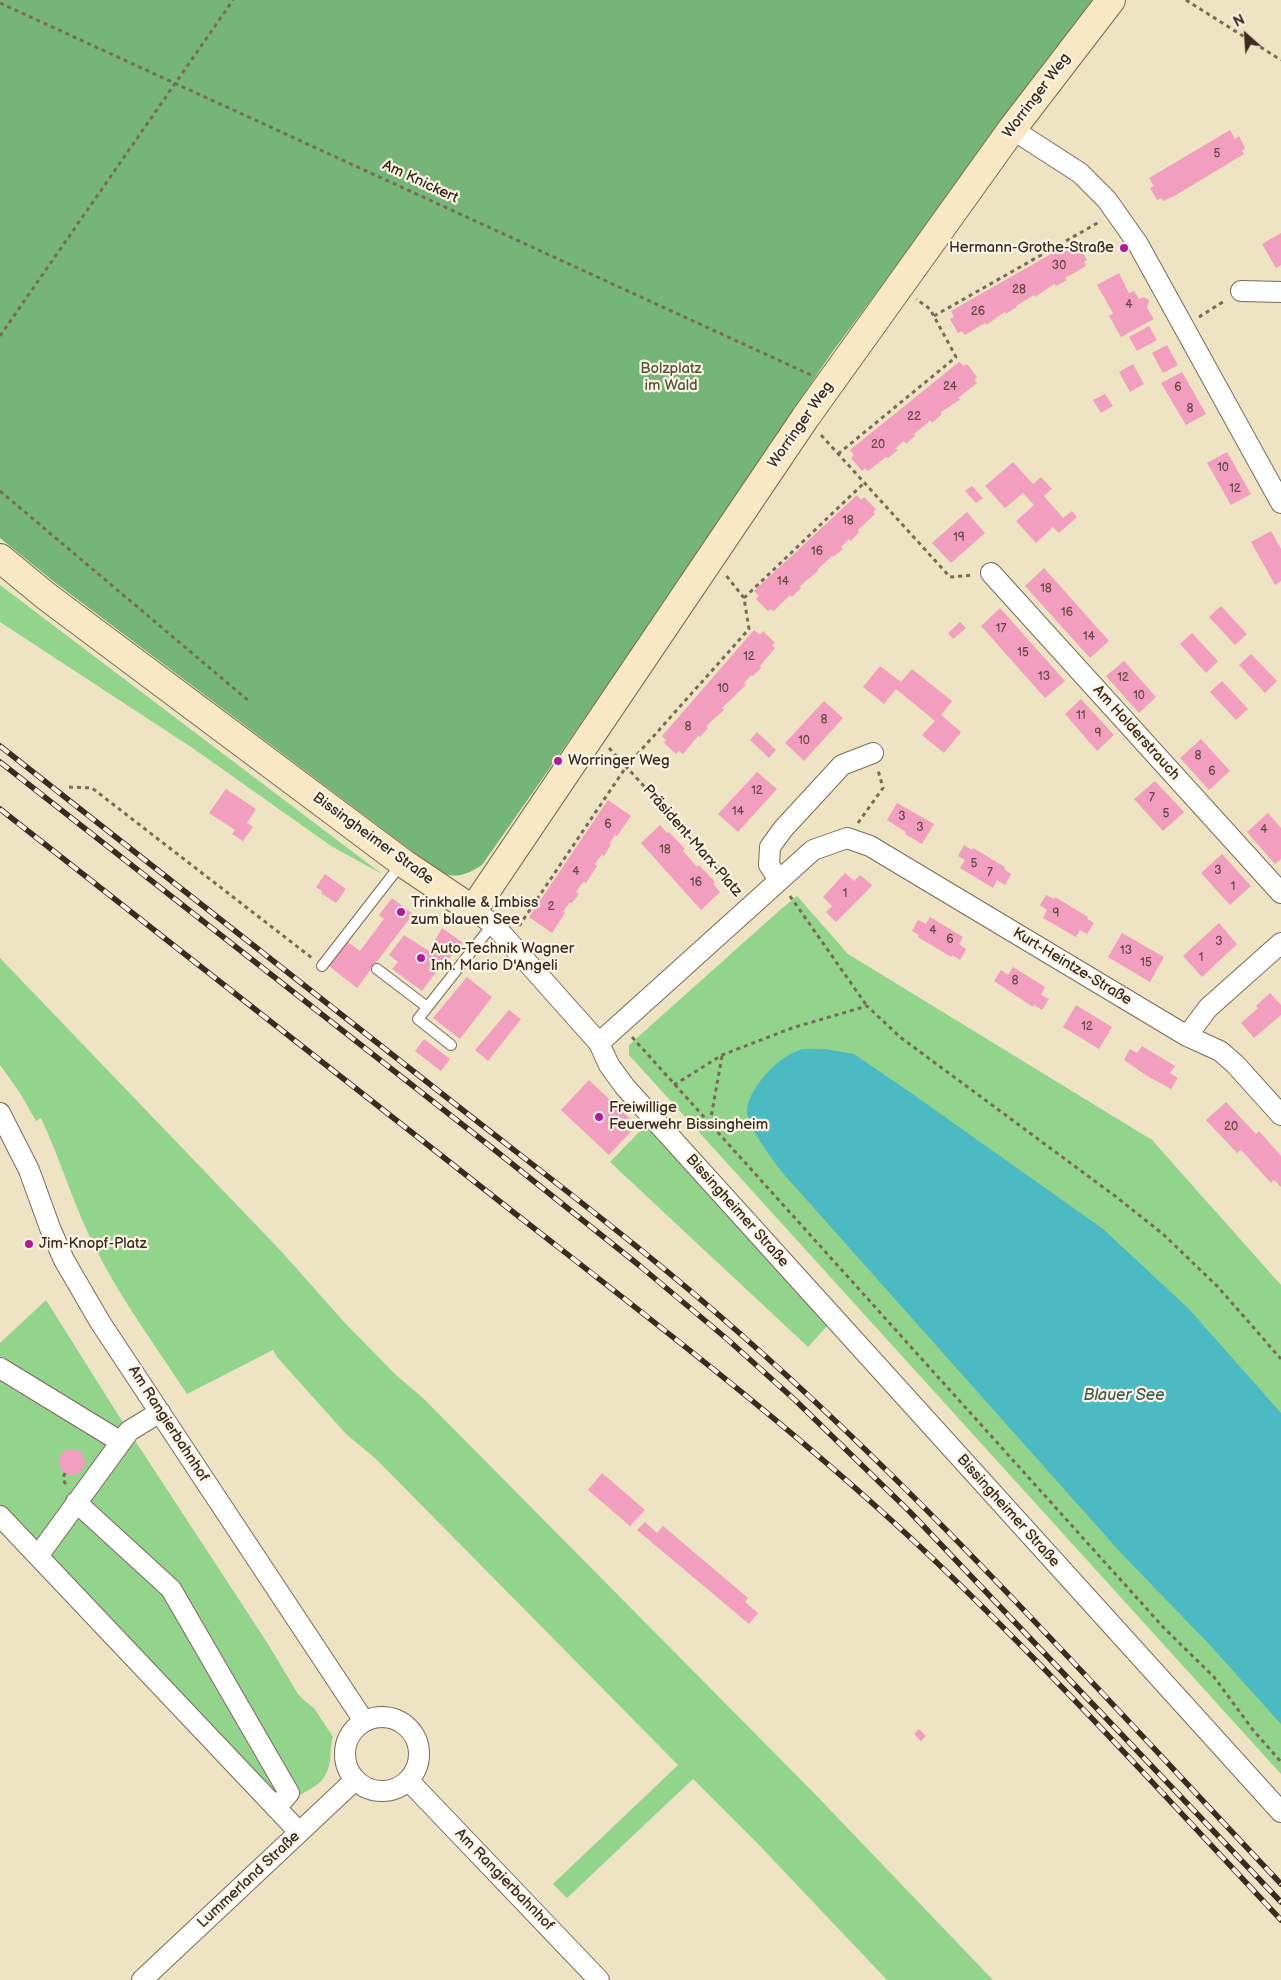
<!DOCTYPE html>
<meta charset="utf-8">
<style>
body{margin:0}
#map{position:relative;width:1281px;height:1980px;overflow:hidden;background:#eee4c4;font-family:"Balsamiq Sans",sans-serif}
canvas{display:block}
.north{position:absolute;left:1221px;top:10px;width:50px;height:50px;-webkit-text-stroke:4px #fcf5e5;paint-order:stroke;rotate:334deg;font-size:14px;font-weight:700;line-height:20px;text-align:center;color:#3b2a1e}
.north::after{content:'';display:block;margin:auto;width:18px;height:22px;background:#3b2a1e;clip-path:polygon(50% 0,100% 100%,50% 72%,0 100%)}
</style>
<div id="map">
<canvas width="1281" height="1980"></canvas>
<div class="north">N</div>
</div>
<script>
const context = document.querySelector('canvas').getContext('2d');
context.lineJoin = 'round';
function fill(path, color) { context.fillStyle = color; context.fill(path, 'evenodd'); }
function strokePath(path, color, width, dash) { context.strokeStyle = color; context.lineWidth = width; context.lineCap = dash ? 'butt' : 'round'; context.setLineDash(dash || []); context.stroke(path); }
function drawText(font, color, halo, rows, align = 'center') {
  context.font = font + ' "Balsamiq Sans",sans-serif'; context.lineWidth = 4.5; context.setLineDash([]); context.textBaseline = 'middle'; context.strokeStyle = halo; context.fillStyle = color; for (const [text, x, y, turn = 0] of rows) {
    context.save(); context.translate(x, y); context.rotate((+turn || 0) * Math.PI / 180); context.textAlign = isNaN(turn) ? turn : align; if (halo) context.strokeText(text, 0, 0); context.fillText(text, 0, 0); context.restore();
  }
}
fill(new Path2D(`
 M0 586V585L382 874 331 846 194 749 0 622Z
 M797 896 848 954 1152 1140 1281 1285V1774L629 1055V1045L780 910Z
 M0 958 281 1251 345 1323 396 1375 424 1399 813 1792 993 1980H887L761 1847 693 1779 567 1898 553 1884 678 1765 377 1460 346 1434 277 1357 273 1350 187 1394C153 1342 115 1291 89 1235 71 1197 59 1156 41 1118L36 1121 20 1093 0 1065Z
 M647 1124 829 1324 808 1347 610 1162Z
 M46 1300 117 1413 268 1644 298 1694 305 1701 314 1708 333 1737C329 1748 332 1759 328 1769 322 1787 309 1788 296 1798 292 1801 288 1805 284 1809L0 1507V1343Z`), '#92d48c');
fill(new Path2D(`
 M0 0H1094L833 351 584 719 482 865C449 887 440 871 412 851L53 581 0 538Z`), '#75b678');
fill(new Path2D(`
 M824 1049 854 1054 914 1095 1103 1229 1188 1308 1281 1413V1724L1208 1643 1120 1552 781 1171C772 1158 747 1127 747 1111 748 1089 777 1058 797 1051 804 1048 816 1049 824 1049Z`), '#4cbac2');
fill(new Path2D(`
 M1230 130 1235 139 1239 136 1245 148 1242 151 1244 154 1176 195 1163 201 1161 198 1157 200 1150 188 1154 186 1149 178Z
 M1281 233V265L1276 268 1262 244Z
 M1072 242 1076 248 1079 246 1087 260 1084 262 1086 266 1065 278 1067 280 1056 286 1054 284 1035 297 1034 295 1016 306 1017 307 1006 314 1005 312 986 325 985 323 965 335 962 331 958 333 950 319 954 317 951 311Z
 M1119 273 1129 293 1134 291 1139 299 1144 297 1149 300 1147 308 1154 319 1121 337 1109 316 1113 313 1097 285Z
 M1149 326 1157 340 1137 351 1129 337Z
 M1167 345 1178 365 1163 373 1152 353Z
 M959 362 964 366 967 364 977 377 974 380 977 383 958 398 961 399 941 412V415L932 423 931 420 914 434 915 436 906 444 904 441 895 449 898 450 888 458 886 457 868 471 865 468 862 471 851 458 854 455 850 450Z
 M1133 364 1144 384 1130 392 1119 372Z
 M1182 372 1206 414 1186 425 1161 383Z
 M1105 394 1113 406 1101 413 1093 400Z
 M1227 452 1251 494 1231 505 1207 463Z
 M1013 462 1033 484 1041 477 1052 489 1044 496 1063 518 1072 511 1077 517 1059 533 1053 527 1036 543 1016 521 1034 505 1023 493 1005 508 985 486Z
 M972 486 983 498 976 503 965 491Z
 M857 495 861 500 864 497 876 509 873 512 875 514 858 530 859 532 851 541 849 539 841 547 843 549 833 557 832 556 817 570 818 571 800 586 801 588 792 597 790 595 774 611 770 609 768 611 756 599 759 596 754 591Z
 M967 512 985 533 951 563 932 543Z
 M1271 531 1281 549V581L1275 585 1251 542Z
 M1044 568 1109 641 1090 658 1025 586Z
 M1221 606 1247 634 1235 645 1209 617Z
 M1000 608 1065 681 1045 698 981 626Z
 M960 622 966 628 953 639 948 633Z
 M754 630 760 635 763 631 775 643 772 645 775 648 760 666 761 668 753 676 751 675 744 683 746 685 722 708 724 710 706 726 708 728 700 737 698 736 683 754 679 751 676 754 664 743 666 740 662 736Z
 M1192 633 1218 661 1206 673 1180 644Z
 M1251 654 1277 681 1265 693 1239 665Z
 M1124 661 1156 697 1139 713 1106 676Z
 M880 666 901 682 912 669 952 701 941 715 961 732 944 753 922 735 935 721 896 689 884 704 863 687Z
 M1222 681 1248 709 1236 720 1210 692Z
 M1081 699 1114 735 1097 751 1065 714Z
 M824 701 843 718 804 761 785 743Z
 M757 732 776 750 769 758 750 740Z
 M1201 739 1230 771 1209 790 1180 758Z
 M757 772 777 789 738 832 718 814Z
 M1155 781 1184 812 1163 831 1134 799Z
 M226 789 256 809 247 823 253 827 243 841 232 834 235 830 209 813Z
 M608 800 631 816 617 836 615 835 610 843V846L604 856 602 854 595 864 597 866 586 883 583 882 576 892 579 894 572 903H569L563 912 565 913 552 933 529 917Z
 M897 803 934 824 922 844 905 834 906 832 887 820Z
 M1268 813 1281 828V859L1275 864 1247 832Z
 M660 825 667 833 669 832 685 849 683 851 697 867 699 865 715 882 713 884 720 892 701 910 641 843Z
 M964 845 972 850 973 848 1005 867 1004 869 1011 874 1005 885 997 880 993 888 960 868 965 860 958 856Z
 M1222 854 1251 886 1230 905 1201 873Z
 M845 873 854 881 860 875 872 885 866 892 836 922 826 912 832 906 823 897Z
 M325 874 346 889 336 903 321 893 322 891 316 887Z
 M1046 895 1054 899 1055 897 1088 917 1087 919 1094 923 1087 934 1080 930 1076 937 1043 918 1047 910 1040 905Z
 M392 898 413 914 357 988 329 966 348 942 360 951 384 919 379 915Z
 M930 917 963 937 959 944 966 949 960 960 952 955 951 957 918 937 919 935 912 931 918 920 926 924Z
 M1219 923 1237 944 1202 977 1183 956Z
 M442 928 463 943 444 964 443 963 422 991 392 969 398 962 389 955 404 935 429 951Z
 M1122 933 1164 957 1150 982 1108 957Z
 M1013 967 1045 987 1041 995 1049 999 1042 1010 1034 1005 1033 1007 994 981 1001 970 1008 975Z
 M467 977 492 997 460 1039 433 1018Z
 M1270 993 1281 1005V1015L1254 1038 1241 1023 1258 1008 1256 1006Z
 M1076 1005 1112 1027 1099 1049 1063 1027Z
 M509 1010 521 1019 488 1061 475 1050Z
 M424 1039 450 1059 441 1071 415 1051Z
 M1142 1046 1175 1066 1170 1073 1178 1078 1171 1089 1147 1076 1124 1060 1130 1049 1137 1053Z
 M589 1080 637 1125 609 1155 561 1110Z
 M1226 1102 1256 1134 1259 1131 1281 1156V1187L1274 1180 1271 1183 1241 1150 1237 1153 1206 1120Z
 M59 1462a13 13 0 1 1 26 0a13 13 0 1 1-26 0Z
 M602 1473 645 1510 630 1526 588 1490Z
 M645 1522 657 1533 663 1526 748 1598 745 1602 758 1613 749 1624 637 1530Z
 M919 1729 926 1736 921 1741 914 1734Z`), '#f29ebe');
const lane = new Path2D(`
 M322 966 402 863
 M377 969 427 1007
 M451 1045 418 1019 493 924`);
const street = new Path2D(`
 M1012 129 1080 173 1107 200 1138 244 1281 503
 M1241 291 1281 292
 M991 573 1281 893
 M779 880 769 865 770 847 783 829 842 765 873 753
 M473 910 493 924 599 1043 609 1065 625 1087 1281 1812
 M1187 1036 1208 1008 1281 943
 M599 1043 813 850 847 838 870 846 1187 1036 1220 1051 1235 1064 1281 1115
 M0 1113 29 1170 50 1228 64 1260 100 1322 364 1721
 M0 1368 121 1442
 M76 1502 171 1589 289 1793 276 1808
 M0 1516 299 1832
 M38 1556 129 1431 160 1412
 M345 1754a37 37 0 1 1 74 0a37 37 0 1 1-74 0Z
 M408 1780 599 1980
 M142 1980 355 1780`);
const secondary = new Path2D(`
 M0 558 46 596 403 863 473 910 805 418 1012 129 1111 0`);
strokePath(lane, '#7a6b58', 12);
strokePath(street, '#7a6b58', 22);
strokePath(secondary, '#7a6b58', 30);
strokePath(new Path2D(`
 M1186 0 1281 60
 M0 3 811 375
 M934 316 1101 221
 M1199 317 1226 300
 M0 336 233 0
 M821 435 950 577 974 575
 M838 454 956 357 930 309 916 299
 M0 491 250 702
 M744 598 864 483
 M609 748 730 880 739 892
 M69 787 92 788 312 958
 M858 823 883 788 878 770
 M790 896 867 1006
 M519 926 626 767 749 629 744 598 725 574
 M632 1037 1164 1628 1214 1677 1253 1730 1281 1762
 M674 1085 722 1055 792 1028 867 1006 900 1037 1115 1196 1163 1234 1218 1287 1281 1359
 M710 1123 722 1056
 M65 1473 63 1478 66 1486`), '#7a6b58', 3, [4, 4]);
strokePath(lane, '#fff', 10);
strokePath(street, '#fff', 20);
strokePath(secondary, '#f8e8c3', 28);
const rail = new Path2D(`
 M0 746C147 862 294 977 441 1093 540 1171 642 1247 737 1331 931 1501 1103 1696 1281 1884
 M0 762 491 1147 640 1266 727 1339 795 1400 910 1512 1281 1902
 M0 809C172 944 345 1080 517 1215 658 1325 801 1434 931 1557 1053 1673 1166 1797 1281 1920`);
strokePath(rail, '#3b2a1e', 5.5);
strokePath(rail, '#fcf5e5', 4, [11]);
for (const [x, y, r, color] of [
 [1124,248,5,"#b5179e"],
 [558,761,5,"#b5179e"],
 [401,912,5,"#b5179e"],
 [421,958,5,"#b5179e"],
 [599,1117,5,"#b5179e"],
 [29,1244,5,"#b5179e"]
]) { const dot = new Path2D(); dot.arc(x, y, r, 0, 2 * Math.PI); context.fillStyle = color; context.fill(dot); strokePath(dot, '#fcf5e5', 2); }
drawText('12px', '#694746', null, [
 ["5",1217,154],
 ["30",1059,266],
 ["28",1019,290],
 ["4",1129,305],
 ["26",978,312],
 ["24",950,387],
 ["6",1178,388],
 ["8",1190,409],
 ["22",914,417],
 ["20",878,445],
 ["10",1223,468],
 ["12",1235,489],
 ["18",848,521],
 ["19",959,538],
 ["16",817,552],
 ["14",783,582],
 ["18",1046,589],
 ["16",1067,613],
 ["17",1001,629],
 ["14",1089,637],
 ["15",1023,653],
 ["12",749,657],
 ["13",1044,677],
 ["12",1123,678],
 ["10",723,689],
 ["10",1139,696],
 ["11",1081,716],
 ["8",824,720],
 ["8",688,727],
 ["9",1098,734],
 ["10",804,741],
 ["8",1198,756],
 ["6",1212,772],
 ["12",757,791],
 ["7",1152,798],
 ["14",738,812],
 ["5",1166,814],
 ["3",902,817],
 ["6",608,825],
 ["3",920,828],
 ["4",1264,830],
 ["18",665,850],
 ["5",974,864],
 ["3",1218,871],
 ["4",576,872],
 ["7",990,873],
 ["16",696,883],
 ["1",1233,887],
 ["1",845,894],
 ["2",551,907],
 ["9",1056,914],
 ["4",933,931],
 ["6",950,940],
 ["3",1219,942],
 ["13",1126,951],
 ["1",1201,958],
 ["15",1146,963],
 ["8",1015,981],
 ["12",1087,1027],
 ["20",1231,1127]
]);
drawText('15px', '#3b2a1e', '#fcf5e5', [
 ["Worringer Weg",1037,96,-53],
 ["Am Knickert",420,182,25],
 ["Worringer Weg",801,425,-55],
 ["Am Holderstrauch",1136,733,48],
 ["Bissingheimer Straße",373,839,36],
 ["Präsident-Marx-Platz",692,841,49],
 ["Kurt-Heintze-Straße",1072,967,31],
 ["Bissingheimer Straße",737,1211,48],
 ["Am Rangierbahnhof",168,1424,57],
 ["Bissingheimer Straße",1008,1511,48],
 ["Lummerland Straße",249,1880,-43],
 ["Am Rangierbahnhof",504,1880,46]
]);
drawText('15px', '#3b2a1e', '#fcf5e5', [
 ["Hermann-Grothe-Straße",1114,248,"right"],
 ["Worringer Weg",568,761],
 ["Trinkhalle & Imbiss",411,903],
 ["zum blauen See",411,920],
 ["Auto-Technik Wagner",431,949],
 ["Inh. Mario D'Angeli",431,966],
 ["Freiwillige",609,1108],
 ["Feuerwehr Bissingheim",609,1125],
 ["Jim-Knopf-Platz",39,1244]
], 'left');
drawText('15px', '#51543a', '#fcf5e5', [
 ["Bolzplatz",671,369],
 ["im Wald",671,386]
]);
drawText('italic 16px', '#415c57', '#fcf5e5', [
 ["Blauer See",1124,1396]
]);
</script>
